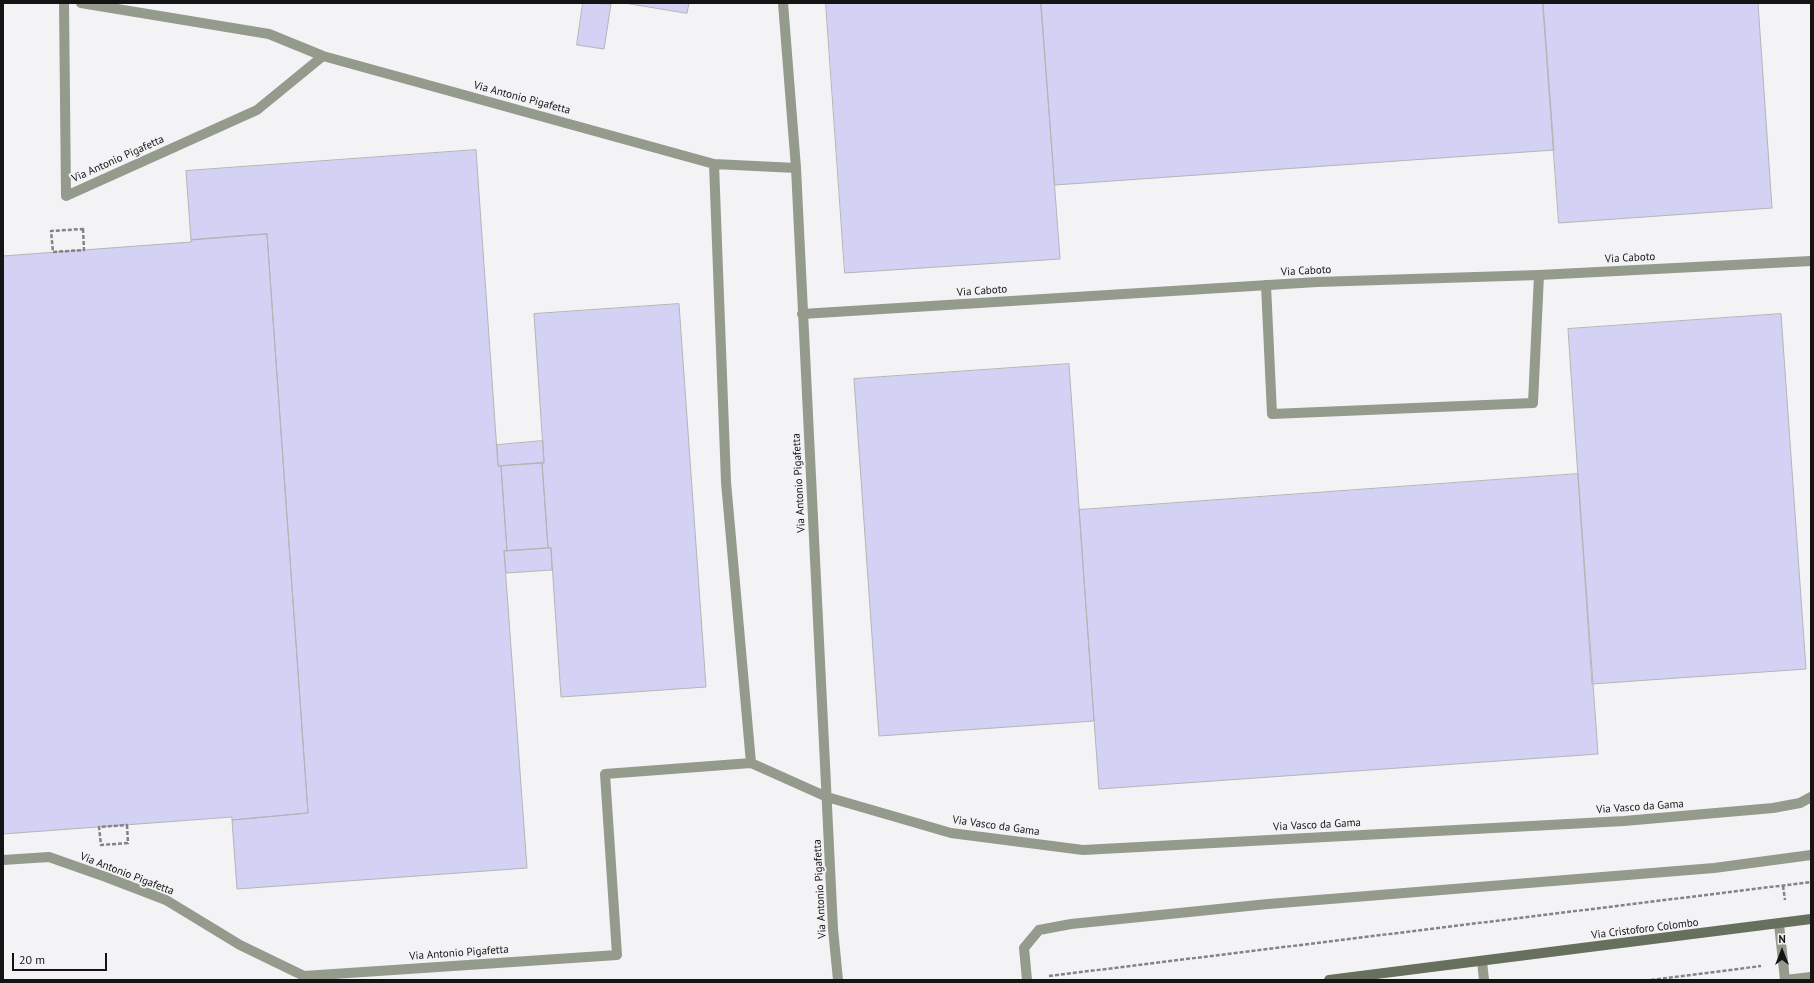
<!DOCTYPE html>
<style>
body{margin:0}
#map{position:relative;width:1814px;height:983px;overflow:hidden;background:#f3f3f5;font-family:"PT Sans",sans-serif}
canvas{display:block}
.frame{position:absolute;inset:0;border:4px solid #141415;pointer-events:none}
.north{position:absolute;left:1762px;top:931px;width:40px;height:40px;-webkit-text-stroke:3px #f3f3f5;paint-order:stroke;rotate:0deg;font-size:11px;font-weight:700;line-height:16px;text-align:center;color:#141415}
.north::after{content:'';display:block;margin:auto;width:14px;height:18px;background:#141415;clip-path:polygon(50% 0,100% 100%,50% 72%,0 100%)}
.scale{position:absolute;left:12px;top:953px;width:95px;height:18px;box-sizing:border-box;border:2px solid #141415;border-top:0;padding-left:5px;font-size:12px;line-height:14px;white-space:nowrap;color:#141415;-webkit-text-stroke:3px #f3f3f5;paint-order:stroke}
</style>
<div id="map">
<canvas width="1814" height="983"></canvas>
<div class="frame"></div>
<div class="north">N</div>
<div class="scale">20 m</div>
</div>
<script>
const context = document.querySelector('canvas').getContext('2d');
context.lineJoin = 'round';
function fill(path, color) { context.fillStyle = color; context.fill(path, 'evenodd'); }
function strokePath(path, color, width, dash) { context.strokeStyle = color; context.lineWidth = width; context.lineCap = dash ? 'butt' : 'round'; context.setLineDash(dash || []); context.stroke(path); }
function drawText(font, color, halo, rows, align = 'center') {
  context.font = font + ' "PT Sans",sans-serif'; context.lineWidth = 4; context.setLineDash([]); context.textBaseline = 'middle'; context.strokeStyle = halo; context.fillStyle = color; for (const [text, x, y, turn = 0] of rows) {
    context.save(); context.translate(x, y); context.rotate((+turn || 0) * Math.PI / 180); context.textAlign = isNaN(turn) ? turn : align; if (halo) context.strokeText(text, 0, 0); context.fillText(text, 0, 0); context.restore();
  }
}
const building = new Path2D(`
 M583 3 611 4 604 49 577 45Z
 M625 3H689L687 13Z
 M826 3H1041L1060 259 845 273Z
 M1041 3H1543L1554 150 1055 185Z
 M1543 3H1758L1772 208 1559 223Z
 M476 150 498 466H501L507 551H504L527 868 237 889 232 820 308 813 267 234 191 240 186 171Z
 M267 234 308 813 232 820V817L3 834V256L191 242V240Z
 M679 304 706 687 561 697 551 548H548L542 463H544L534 314Z
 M1781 314 1806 669 1592 684 1568 329Z
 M1069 364 1094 721 879 736 854 379Z
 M543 441 544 463 498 466 497 445Z
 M542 463 548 548 507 551 501 466Z
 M1578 474 1598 754 1099 789 1079 510Z
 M551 548 552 570 506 573 504 551Z`);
fill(building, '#d3d2f5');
strokePath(building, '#b4b4b6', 1);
strokePath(new Path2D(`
 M83 229 84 250 53 252 51 231Z
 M127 825 128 843 101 845 99 827Z
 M1783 886 1785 900
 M1049 976 1811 882
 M1651 980 1761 966`), '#838384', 2.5, [4, 2]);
strokePath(new Path2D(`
 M64 3 66 196 257 110 323 56
 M81 3 269 34 323 56 714 164 796 168
 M1266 285 1272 414 1533 403 1539 275
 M751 763 827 797
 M3 860 49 857 106 877 166 900 240 945 304 976 617 955 605 774 751 763 726 482 714 164
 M1027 980 1024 948 1039 930 1071 924 1268 904 1714 868 1811 855
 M1785 980 1811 977`), '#949a8c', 10);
strokePath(new Path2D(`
 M783 3 796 168 833 929 838 980
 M802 314 1317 282 1539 275 1811 261
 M827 797 951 833 1083 850 1624 821 1773 808 1800 803 1811 797
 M1779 924 1785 980
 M1482 961 1484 980`), '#949a8c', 10);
strokePath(new Path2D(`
 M1329 980 1811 919`), '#67705c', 10);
drawText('11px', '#141415', '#f3f3f5', [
 ["Via Antonio Pigafetta",522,98,15],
 ["Via Antonio Pigafetta",118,159,-24],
 ["Via Caboto",1630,258,-3],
 ["Via Caboto",1306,271,-3],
 ["Via Caboto",982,291,-4],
 ["Via Antonio Pigafetta",799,483,-93],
 ["Via Vasco da Gama",1640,807,-4],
 ["Via Vasco da Gama",1317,825,-3],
 ["Via Vasco da Gama",996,826,8],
 ["Via Antonio Pigafetta",127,874,21],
 ["Via Antonio Pigafetta",820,889,-93],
 ["Via Cristoforo Colombo",1645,929,-7],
 ["Via Antonio Pigafetta",459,953,-4]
]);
</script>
